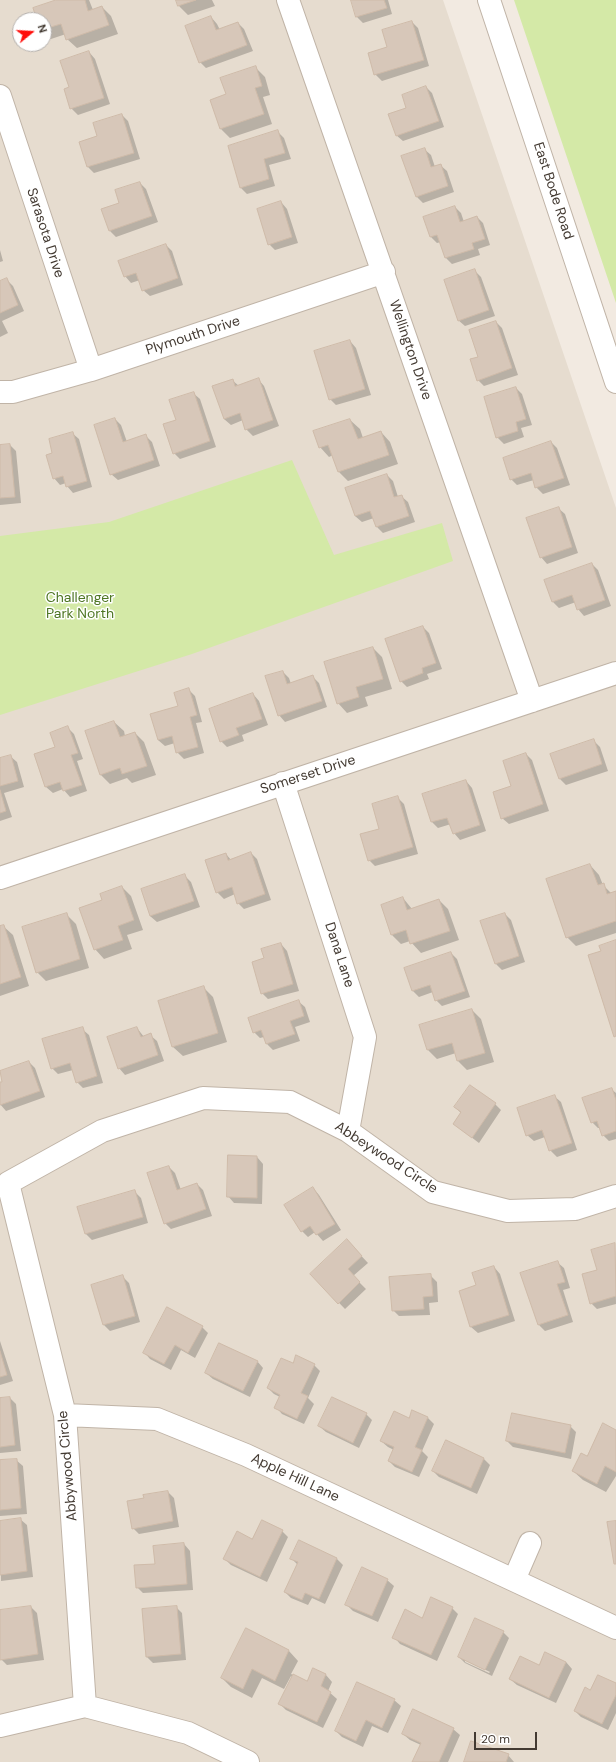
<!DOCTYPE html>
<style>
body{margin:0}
#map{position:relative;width:616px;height:1762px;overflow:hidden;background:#f2eae1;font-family:"DM Sans",sans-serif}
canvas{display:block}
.north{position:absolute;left:12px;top:12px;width:40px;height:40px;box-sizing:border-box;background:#fff;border:1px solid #b4b0ad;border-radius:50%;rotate:72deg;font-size:11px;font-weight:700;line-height:16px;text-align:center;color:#433a32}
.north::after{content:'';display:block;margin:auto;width:14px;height:18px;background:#ff0e0b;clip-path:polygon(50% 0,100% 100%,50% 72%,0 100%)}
.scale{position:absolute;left:474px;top:1732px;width:63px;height:18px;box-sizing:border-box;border:2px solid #433a32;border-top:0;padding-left:5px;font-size:12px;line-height:14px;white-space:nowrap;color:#433a32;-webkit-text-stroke:3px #fff;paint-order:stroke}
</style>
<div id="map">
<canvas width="616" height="1762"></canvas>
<div class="north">N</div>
<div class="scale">20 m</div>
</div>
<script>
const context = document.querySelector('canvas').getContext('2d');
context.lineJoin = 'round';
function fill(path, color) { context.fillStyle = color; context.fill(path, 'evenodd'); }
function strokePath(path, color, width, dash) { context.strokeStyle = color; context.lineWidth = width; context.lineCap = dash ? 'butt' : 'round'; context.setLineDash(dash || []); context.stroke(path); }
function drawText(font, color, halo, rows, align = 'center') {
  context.font = font + ' "DM Sans",sans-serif'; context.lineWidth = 3; context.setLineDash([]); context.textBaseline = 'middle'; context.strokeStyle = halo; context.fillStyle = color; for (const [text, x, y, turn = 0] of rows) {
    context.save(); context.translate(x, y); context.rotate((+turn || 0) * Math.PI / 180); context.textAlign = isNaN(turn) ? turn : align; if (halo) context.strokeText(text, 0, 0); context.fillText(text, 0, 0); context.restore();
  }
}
fill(new Path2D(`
 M0 0H443L616 508V1762H0ZM20 20H44V44H20Z`), '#e6dccf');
fill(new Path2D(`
 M514 0H616V303Z
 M292 460 334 555 442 523 453 561 192 654 0 715V536L109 522Z`), '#d4e9a7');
fill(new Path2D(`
 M59 0H89L93 10 102 7 111 16 118 34 77 48 67 39 66 34 51 39 44 33V20H38Z
 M177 0H212L215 6 188 15 179 6Z
 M352 0H388L392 14 363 23 357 17Z
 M211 17 217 24 220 30 238 23 244 29 253 51 206 68 200 62Z
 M412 22 418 28 429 66 382 81 375 74Z
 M89 52 95 59 110 104 78 115 71 108V88Z
 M255 67 265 77 270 95 263 97 272 124 230 138 221 129 211 100 227 95Z
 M426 87 432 93 444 127 403 141 396 135 407 108Z
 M122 115 128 121 140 159 94 173 88 167 80 143 99 137Z
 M278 132 284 138 291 159 269 165 275 186 247 194 241 188 229 146Z
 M424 149 431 155 435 167 440 165 447 171 454 192 423 203 417 197 403 156Z
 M140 183 146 189 158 222 116 237 110 231 120 203Z
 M281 202 287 209 298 243 275 250 269 244Z
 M455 207 461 213 464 222 477 217 483 223 490 245 478 249 480 255 452 264 446 258 441 242 437 243 431 237 424 217Z
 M166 245 172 251 183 285 150 296 143 290 140 280 131 283 125 276Z
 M0 250 3 261 0 262Z
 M475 271 481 277 495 316 465 326 458 320Z
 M7 280 13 286 24 311 2 321 8 333 0 337V283Z
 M496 322 502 328 518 375 484 386 478 380 479 357Z
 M350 341 356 348 371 395 336 405 330 399Z
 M258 379 264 386 279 426 253 436 246 429 243 420 231 425 224 419 232 380 239 386Z
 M516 388 522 394 532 425 521 428 524 437 504 444 497 437Z
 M193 393 200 399 216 447 180 459 174 453 177 420Z
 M115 419 121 425 127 442 145 435 152 442 160 466 118 480 111 474Z
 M350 420 360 429 363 438 381 432 390 442 398 464 348 481 339 472 333 455 329 457 320 447Z
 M72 433 79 439 92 487 73 493 67 486 66 483 60 485 54 478Z
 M551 442 557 448 570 485 543 494 536 487 534 480 517 485 511 479Z
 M10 445 16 451 21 503 0 505V446Z
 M387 475 393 481 398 497 401 496 408 502 415 522 383 533 377 527 374 518 362 522 355 516Z
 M558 508 565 514 578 553 547 564 541 557Z
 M592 564 598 570 611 606 584 616 578 609 576 602 559 608 553 602 545 580Z
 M423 627 429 633 442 669 427 674 429 679 407 687 401 681Z
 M373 648 382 657 392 689 365 697 368 706 347 713 338 703Z
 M283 672 289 678 291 684 313 677 319 683 327 707 285 722 279 715Z
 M189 690 195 696 202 722 196 723 204 753 184 759 177 752 175 743 165 746 158 740Z
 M253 694 259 701 268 725 242 735 244 741 227 747 221 741Z
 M114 722 124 731 125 736 135 733 144 742 156 775 132 783 127 778 110 784 100 774Z
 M68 728 74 734 83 759 77 761 87 791 70 797 63 789 53 793 46 787 35 755 56 747Z
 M594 741 600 747 608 771 566 785 560 779Z
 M526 754 532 760 549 811 509 824 502 818 512 787Z
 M10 756 17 762 24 787 4 793 12 817 0 821V759Z
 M466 781 472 788 486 831 460 840 454 833 451 824 438 828 432 822 424 794Z
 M397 797 404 804 418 854 375 866 369 860 381 829Z
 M251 853 257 859 271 900 244 909 238 903 235 894 224 899 217 892 226 854 231 860Z
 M590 865 599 875 603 885 612 894 616 892V933L576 946 567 937Z
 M184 875 191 882 200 907 157 922 150 916Z
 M122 887 131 896 143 930 127 935 132 949 104 959 95 949 103 900Z
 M403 898 412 909 439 900 448 909 459 940 421 953 410 941 401 944 392 935 382 905Z
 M66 914 76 924 89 968 46 981 37 972Z
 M505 914 511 920 525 962 502 970 496 964 481 922Z
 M3 926 13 935 29 986 0 996V927Z
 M281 944 287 951 299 991 268 999 262 993 265 959Z
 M451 953 457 959 470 997 442 1006 436 1000 433 992 419 997 412 990Z
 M203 987 213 997 227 1042 183 1056 173 1047 159 1001Z
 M298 1001 305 1007 310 1022 295 1027 300 1041 273 1050 267 1044 264 1037 260 1038 254 1032Z
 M472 1010 481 1019 494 1062 467 1070 458 1061 456 1053 437 1059 428 1050Z
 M137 1028 144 1037 150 1035 157 1041 164 1061 125 1075 119 1068Z
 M82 1029 89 1035 103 1083 83 1088 77 1082 73 1070 58 1074 52 1068Z
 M29 1062 35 1068 45 1097 6 1111 0 1104V1083L4 1082 0 1072Z
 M611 1089 616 1093V1139L609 1141 603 1135 600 1128H598L592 1122Z
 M554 1096 561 1102 577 1150 557 1157 550 1150 545 1137 534 1141 527 1135Z
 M495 1104 501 1110 479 1143 454 1124 461 1113 455 1107Z
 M229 1156 257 1157 263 1164 262 1204 234 1203 228 1196Z
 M169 1167 175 1173 181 1190 197 1184 203 1190 212 1216 171 1229 165 1223Z
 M313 1188 319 1195 341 1230 323 1241 315 1232 308 1237 302 1231Z
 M134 1191 141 1198 148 1223 92 1240 85 1233Z
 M615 1244 616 1304 597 1309 591 1303 598 1270Z
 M353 1247 368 1263 353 1276 366 1289 345 1309 311 1274Z
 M557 1262 564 1268 570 1288 563 1290 573 1322 545 1331 539 1325 522 1274Z
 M494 1267 500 1274 515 1321 478 1333 471 1327 460 1292 477 1286Z
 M122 1276 129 1283 140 1322 110 1331 104 1325 92 1286Z
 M431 1276 437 1282 438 1302 429 1303 430 1315 399 1316 393 1310Z
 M202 1327 208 1333 195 1358 181 1350 171 1370 150 1359 144 1352Z
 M0 1341 13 1381 0 1385Z
 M257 1361 263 1368 250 1397 213 1379 206 1373Z
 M293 1365H314L320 1371 308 1398 314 1404 304 1424 282 1414 276 1407 280 1397 274 1394 268 1388Z
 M10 1398 16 1404 21 1451 0 1453V1399Z
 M413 1411 428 1418 434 1424 422 1451 428 1457 419 1477 395 1467 389 1461 394 1450 388 1447 381 1441 409 1419Z
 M366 1414 372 1420 359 1448 326 1432 319 1426Z
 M570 1426 576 1432 571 1459 513 1447 507 1441Z
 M616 1431V1476L606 1492 583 1480 573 1471Z
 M483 1458 490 1465 477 1494 439 1477 433 1471Z
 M16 1460 23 1466 27 1514 0 1516V1461Z
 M168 1492 174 1498 179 1527 139 1534 133 1528 145 1499Z
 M20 1519 27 1525 33 1577 1 1581 0 1522Z
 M282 1531 288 1537 267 1582 231 1565 224 1558 253 1540Z
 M299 1542 337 1559 343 1565 325 1604 312 1598 308 1605 291 1598 285 1592 298 1565 292 1559Z
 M184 1544 190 1551 193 1590 143 1593 137 1587 156 1565Z
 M387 1580 394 1586 378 1622 353 1611 346 1604Z
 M31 1607 37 1613 44 1660 7 1665 1 1659 0 1651V1611Z
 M176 1607 182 1613 186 1660 153 1663 147 1657Z
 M452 1608 458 1614 437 1661 400 1644 394 1637 423 1619Z
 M246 1630 289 1651 298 1661 291 1674 308 1682 314 1670 326 1675 332 1682 328 1691 337 1699 323 1728 286 1710 280 1704 292 1677 291 1676 284 1689 262 1678 252 1698 231 1687 222 1678Z
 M503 1632 509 1638 492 1676 465 1663 459 1657ZM465 1660 490 1672 489 1673 465 1662Z
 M566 1662 572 1669 556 1703 517 1685 510 1679 539 1666Z
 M616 1685V1713L608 1730 581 1717 575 1711 591 1691Z
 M394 1700 401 1706 388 1733 372 1726 363 1747 342 1737 336 1731Z
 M453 1729 460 1735 448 1762H413L421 1745 410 1740 403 1734Z
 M508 1755 514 1762H465Z`), '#0003');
const building = new Path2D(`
 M56 0H85L88 11 102 6 109 25 66 40 61 24 44 29V20H37L33 8Z
 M176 0H196L178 6Z
 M351 0H384L387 8 356 17Z
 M211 16 216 30 238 22 247 45 199 63 185 26Z
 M412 21 424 60 374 75 368 53 387 47 382 30Z
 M89 51 104 98 70 109 64 89 69 87 60 61Z
 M256 66 262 86 255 88 264 114 220 129 210 100 226 94 220 78Z
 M426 86 439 121 396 136 388 114 406 108 402 95Z
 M122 114 134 153 87 167 79 142 97 136 93 123Z
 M278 130 285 153 264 159 269 179 240 188 228 146Z
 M425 148 431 167 441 164 448 186 416 197 401 156Z
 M140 182 152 216 109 231 101 209 119 203 115 190Z
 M281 201 292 237 268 245 257 209Z
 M455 206 460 222 477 216 485 239 472 243 474 249 445 258 437 235 430 237 423 217Z
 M166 244 178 278 142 291 136 273 124 277 118 261Z
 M475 269 489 310 458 321 444 280Z
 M7 278 18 305 0 313V281Z
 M496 321 512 368 477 381 470 359 478 357 469 330Z
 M350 340 365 389 329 400 314 351Z
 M259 378 273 420 245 430 240 413 224 419 212 386 233 379 235 386Z
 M516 387 526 419 516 422 518 431 496 438 484 397Z
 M194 392 210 441 173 454 163 424 176 420 169 400Z
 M115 418 123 442 146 434 154 460 110 475 94 425Z
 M350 419 358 439 381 431 389 455 338 472 328 445 319 448 313 431Z
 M73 432 87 481 66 487 63 476 53 479 46 455 52 453 49 439Z
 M551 441 564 478 535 488 531 473 510 480 503 458Z
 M10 444 15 497 0 498V445Z
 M387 474 394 497 402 495 409 516 376 527 370 511 355 516 345 488Z
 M559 507 572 547 540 558 526 518Z
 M592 563 605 600 577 610 572 595 552 602 544 580Z
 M423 626 436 663 422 668 423 673 400 682 385 639Z
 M373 647 383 679 356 687 359 697 337 704 324 662Z
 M283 671 287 684 313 675 322 701 278 716 265 676Z
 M189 688 197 715 190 717 198 747 176 753 172 736 158 740 150 714 178 706 174 693Z
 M253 693 262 719 236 728 239 735 220 742 209 709Z
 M114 721 120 737 135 732 147 766 122 774 120 768 100 775 85 731Z
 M68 726 78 753 71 755 82 785 63 791 60 782 45 787 34 754 55 747 50 733Z
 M594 739 602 764 559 779 550 754Z
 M526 753 543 804 501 819 493 792 511 786 503 761Z
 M11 755 18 781 0 786V758Z
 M466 780 480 825 453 834 447 818 431 822 422 794Z
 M0 790 6 811 0 813Z
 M398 796 413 847 368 861 360 834 379 829 372 804Z
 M251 852 265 894 237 904 232 887 216 893 205 860 226 853 228 860Z
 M590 864 598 885 604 883 607 894 616 891V921L566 938 546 879Z
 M185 874 194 901 150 916 141 889Z
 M122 886 134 920 118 926 123 940 94 950 79 908 102 900 100 894Z
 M403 897 407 910 439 899 450 931 410 944 406 930 391 935 381 905Z
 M67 913 80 959 36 973 22 927Z
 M505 913 519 956 495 964 480 921Z
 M4 925 21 977 0 984V926Z
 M616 940V1036L614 1037 588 955 601 951 599 946Z
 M281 943 293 984 261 994 252 962 264 958 261 949Z
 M451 952 465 991 435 1001 430 985 412 991 404 968Z
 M204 986 218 1033 172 1047 158 1001Z
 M299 1000 304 1016 290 1021 295 1034 266 1044 261 1030 253 1033 248 1018Z
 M472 1009 485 1053 457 1061 452 1043 427 1050 419 1025Z
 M83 1027 97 1076 76 1083 70 1063 51 1069 42 1039Z
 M137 1027 141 1037 151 1033 158 1055 118 1069 107 1037Z
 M29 1061 40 1091 0 1105V1082H2L0 1071Z
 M470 1085 496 1103 472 1138 453 1124 461 1112 454 1107Z
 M612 1088 616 1100V1131L602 1136 597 1121 591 1123 582 1098Z
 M555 1095 572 1143 549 1151 542 1130 526 1136 517 1108Z
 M228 1155 257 1156V1198L227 1197Z
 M169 1166 177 1190 197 1183 206 1209 164 1224 147 1173Z
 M313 1187 335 1224 316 1235 310 1226 301 1232 284 1205Z
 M135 1190 143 1217 85 1234 77 1207Z
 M347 1239 362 1256 348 1269 360 1282 338 1304 310 1274Z
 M615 1243 616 1296 590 1304 582 1274 597 1270 591 1250Z
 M558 1261 565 1282 557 1284 568 1315 538 1325 520 1273Z
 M494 1266 509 1315 470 1327 459 1291 476 1285 472 1273Z
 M431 1274 433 1296 423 1297 424 1309 392 1311 389 1277Z
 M123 1275 135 1316 103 1325 91 1285Z
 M167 1307 203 1326 188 1353 175 1345 164 1364 143 1353Z
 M219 1343 258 1361 243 1391 205 1373Z
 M0 1351 7 1375 0 1377Z
 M296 1355 315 1364 301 1393 308 1396 297 1419 274 1408 280 1395 267 1388 281 1358 293 1363Z
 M10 1397 15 1445 0 1447V1398Z
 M332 1397 367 1413 353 1443 318 1426Z
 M412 1410 428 1417 415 1447 422 1450 412 1472 388 1461 394 1447 380 1441 394 1411 409 1418Z
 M512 1413 571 1425 565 1453 506 1441Z
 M603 1423 616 1430V1472L605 1466 597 1484 572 1471 581 1453 587 1456Z
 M446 1440 484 1458 471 1488 432 1471Z
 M17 1459 21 1508 0 1510V1460Z
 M168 1491 173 1521 132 1529 127 1501 144 1498 143 1495Z
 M21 1518 27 1571 0 1575V1521Z
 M262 1520 283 1530 260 1577 223 1559 237 1531 252 1539Z
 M616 1521V1564H614L607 1522Z
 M299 1540 337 1558 319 1599 305 1593 302 1600 284 1592 298 1562 290 1559Z
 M184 1543 187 1584 136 1588 134 1565 155 1564 153 1546Z
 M362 1567 388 1579 372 1616 345 1605Z
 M431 1597 453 1607 431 1655 392 1638 405 1609 422 1618Z
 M31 1606 38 1654 0 1660V1610Z
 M177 1606 181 1654 146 1657 142 1609Z
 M475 1618 504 1631 485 1670 458 1657Z
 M246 1628 289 1650 275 1681 252 1669 243 1689 221 1678Z
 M545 1652 566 1662 549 1698 509 1679 520 1656 539 1665Z
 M313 1668 326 1674 321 1686 331 1692 317 1722 278 1704 293 1674 307 1681Z
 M598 1675 616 1683V1695L602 1724 574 1711 585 1687 590 1690Z
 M357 1682 395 1699 382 1728 366 1720 356 1741 335 1731Z
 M413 1709 454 1728 439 1762H412L421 1743 402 1734Z
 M471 1741 509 1754 506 1762H464Z`);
fill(building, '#d7c7b9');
strokePath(building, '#cfbba9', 1);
const minor = new Path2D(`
 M288 0 532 701
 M489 0 616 382
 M0 96 91 370
 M0 392H13L91 370 384 272
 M283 783 365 1037 348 1131
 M0 878 616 673
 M65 1415 157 1419 246 1455 616 1628
 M514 1580 530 1543
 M85 1706 65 1415 8 1183 102 1131 203 1098 290 1102 348 1131 433 1192 508 1211 575 1209 616 1196
 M0 1726 85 1706 188 1733 248 1762`);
strokePath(minor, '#c0b4a7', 24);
strokePath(minor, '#fff', 22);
drawText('14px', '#433a32', '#fff', [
 ["East Bode Road",553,191,72],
 ["Sarasota Drive",45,233,72],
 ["Plymouth Drive",193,336,-18],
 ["Wellington Drive",410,350,71],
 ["Somerset Drive",308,775,-18],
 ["Dana Lane",339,955,72],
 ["Abbeywood Circle",386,1158,33],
 ["Abbywood Circle",68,1466,-95],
 ["Apple Hill Lane",295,1478,25]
]);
drawText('14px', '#4e7624', '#fff', [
 ["Challenger",80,598],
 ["Park North",80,614]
]);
</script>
